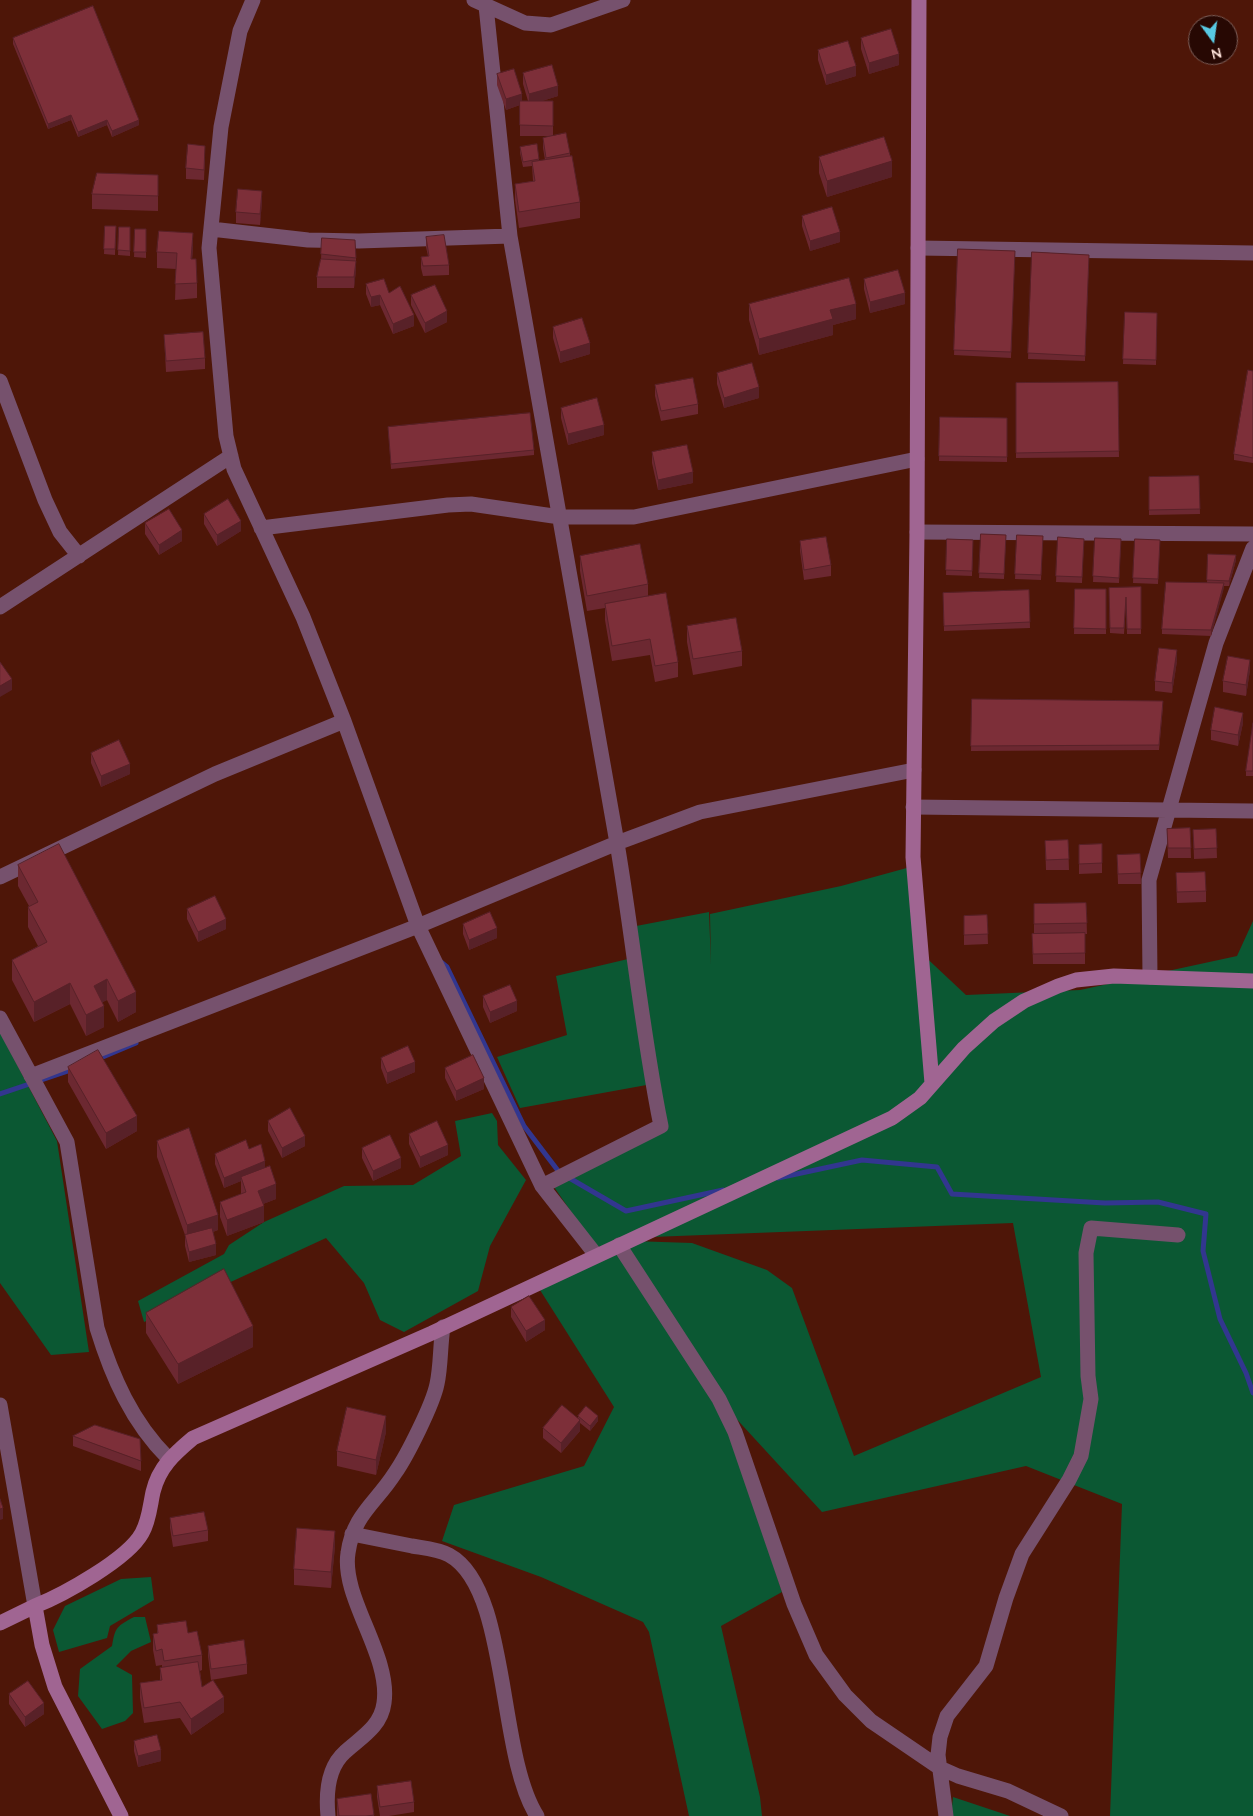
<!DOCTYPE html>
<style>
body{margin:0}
#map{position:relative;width:1253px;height:1816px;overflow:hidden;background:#4e1608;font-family:Quicksand,sans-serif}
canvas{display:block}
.north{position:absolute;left:1188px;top:15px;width:50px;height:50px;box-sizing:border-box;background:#270803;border:1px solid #7d5f59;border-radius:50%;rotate:166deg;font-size:14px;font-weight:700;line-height:20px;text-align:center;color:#fde1d9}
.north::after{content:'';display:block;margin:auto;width:18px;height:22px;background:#58c9e3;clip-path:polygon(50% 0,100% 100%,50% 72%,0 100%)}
</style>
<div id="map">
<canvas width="1253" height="1816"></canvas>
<div class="north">N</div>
</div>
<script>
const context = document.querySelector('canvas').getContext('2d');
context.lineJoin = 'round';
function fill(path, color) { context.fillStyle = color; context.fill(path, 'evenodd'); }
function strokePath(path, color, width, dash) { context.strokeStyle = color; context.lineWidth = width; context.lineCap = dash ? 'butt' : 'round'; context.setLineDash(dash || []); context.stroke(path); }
fill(new Path2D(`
 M914 866 918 950 966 995 1080 990 1237 956 1253 921V1816H1110L1122 1504 1026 1466 822 1512 720 1401 782 1592 721 1626 760 1797 762 1816H689L649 1632 643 1622 541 1577 442 1541 454 1505 584 1466 614 1407 540 1290 632 1241 692 1243 767 1270 792 1288 854 1456 1041 1377 1013 1223 626 1238 596 1248 552 1184 666 1127 631 927 709 912 711 965 710 914 841 886Z
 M628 959 652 1084 520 1108 497 1057 567 1035 556 976Z
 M0 1032 57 1141 89 1352 51 1355 0 1283Z
 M492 1113 497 1121 498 1145 526 1180 490 1246 478 1291 404 1332 380 1320 364 1283 326 1238 144 1322 138 1301 224 1254 229 1245 264 1222 344 1186 413 1185 461 1156 455 1121Z
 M151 1577 154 1600 110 1626 107 1638 59 1652 53 1630 65 1606 121 1579Z
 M134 1617H145L151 1642 131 1651 116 1666 132 1675 133 1713 125 1721 102 1729 78 1696 80 1669 112 1646C115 1627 117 1626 134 1617Z
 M953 1797 1010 1816H951Z`), '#0b5833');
strokePath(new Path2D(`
 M441 962 447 967 524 1126 559 1172 626 1211 723 1190
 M98 1059 136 1043
 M0 1094 74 1069
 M778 1178 862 1160 937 1167 952 1194 1105 1203 1158 1202 1206 1214 1203 1251 1220 1319 1246 1373 1253 1393`), '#32368f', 5);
strokePath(new Path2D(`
 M253 0 240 31 221 127 209 248 226 436 234 469 303 617 344 721 418 926 542 1186 596 1255
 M474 0 525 23 551 25 623 0
 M486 6 510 236 617 843C633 937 642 1033 661 1126L542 1186
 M211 229 308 240 359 241 510 236
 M918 248 1253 253
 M0 381 45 500 60 532 79 556
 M261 528 448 505 471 504 560 517H634L917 459
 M917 532 1253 534
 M0 607 231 456
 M913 807 1253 811
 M0 877 215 774 344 721
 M1150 977 1149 880 1216 643 1253 548
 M0 1018 67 1142 97 1328C112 1377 132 1422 168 1458
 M31 1076 418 926 617 843 700 812 914 770
 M619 1245 719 1399 735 1432 794 1604 816 1655 845 1695 871 1721 940 1768 958 1776 1008 1791 1061 1816
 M0 1405 35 1606
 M352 1534C372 1538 392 1542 412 1546 424 1548 438 1549 449 1555 510 1588 497 1754 537 1816
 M328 1816C326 1795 327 1768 345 1752 360 1738 381 1727 384 1703 391 1655 341 1598 348 1553 353 1515 376 1503 395 1473 407 1456 433 1404 437 1384 441 1366 440 1346 443 1327
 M946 1816 938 1755 940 1737 947 1716 986 1666 1006 1598 1022 1554 1069 1480 1081 1456 1091 1399 1088 1376 1086 1253 1091 1228 1178 1235`), '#76516d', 15);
strokePath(new Path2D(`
 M919 0 917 532 913 857 932 1083
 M0 1623 35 1606
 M121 1816 55 1687 42 1645 35 1606C63 1595 128 1559 142 1533 149 1521 150 1506 153 1492 159 1467 174 1454 193 1438L432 1333 892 1118 920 1098 964 1048 994 1021 1024 1001 1058 986 1076 980 1114 976 1253 981`), '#a06592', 15);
fill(new Path2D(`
 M13 38 139 125 112 137 107 125 78 137 71 120 48 129 13 44Z
 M861 38 899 65 869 74 861 49Z
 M818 50 856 76 826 85 818 60Z
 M523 73 558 96 542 101 553 112V136L570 153V156L580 202V218L519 228 515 200V184L533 181 532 166 523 167 520 153V147L539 159V161L545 160 543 148V138L550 136H520V105L506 110 497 85V74L522 101H528L523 84Z
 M205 156 204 180 186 179V168Z
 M819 157 892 177 827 197 819 173Z
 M158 190V211L92 209V194Z
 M262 201 260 225 236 223V212Z
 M802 216 840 242 810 251 802 226Z
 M105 226H116L115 255 104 254Z
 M119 227H130V256L118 255Z
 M135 229H146V258L134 257Z
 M426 237 449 265V275L423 276 421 268V257L428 256 426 247Z
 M322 238 356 258V268L354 288H317V277L321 259Z
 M193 248 192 259 197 283V298L175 300 176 269 157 268V252Z
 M958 249 1015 251 1011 358 954 355Z
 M1032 252 1089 255 1085 361 1028 359Z
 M864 279 905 304 870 313 864 289Z
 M366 284 389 293 414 326 393 334 380 305 371 307 366 294Z
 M411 295 447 322 425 333 411 305Z
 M749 304 856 319 833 325V335L759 355 749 320Z
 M1125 312 1157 313 1156 365 1123 364Z
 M553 327 590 354 560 363 553 338Z
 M164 335 205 358V369L166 372Z
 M1253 371V463L1234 460V454Z
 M717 373 759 398 724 408 717 384Z
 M1118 382 1119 457 1016 458V383Z
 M655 385 698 404V414L661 421 655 396Z
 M561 408 604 435 568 445 561 418Z
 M940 417 1007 418V462L939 461Z
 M388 427 534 450V455L391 469Z
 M652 452 693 483 658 490 652 463Z
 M1199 476 1200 514 1149 515V477Z
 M204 514 241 531 217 546 204 524Z
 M145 523 182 541 159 555 145 534Z
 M981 534 1006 535 1004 579 979 578Z
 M1017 535 1043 536 1041 580 1015 579Z
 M1058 537 1084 539 1082 583 1056 582Z
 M1095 538 1121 539 1119 583 1093 582Z
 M947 539 973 540 972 576 946 575Z
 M1135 539 1160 540 1158 584 1133 583Z
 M800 541 831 565V576L804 580 800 551Z
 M1208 554 1236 560 1229 586H1224L1211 636 1162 634V629L1207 583Z
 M580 556 648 584V597L678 662V677L655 682 650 655 612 661 605 620V608L587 611 580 571Z
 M1141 587V634H1127L1126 603 1124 634 1110 633 1109 588Z
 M1075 589H1106V634H1074Z
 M1029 590 1030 628 944 631 943 593Z
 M687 626 742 651V666L693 675 687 642Z
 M1177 661 1172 693 1155 691V681Z
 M1250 670 1246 696 1223 692V681Z
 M972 699 1163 706 1159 750 971 751Z
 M1243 723 1238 746 1211 740V730Z
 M1253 723V776H1246V771Z
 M91 753 130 774 101 787 91 763Z
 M1190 828 1191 858H1168L1167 829Z
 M1216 829 1217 858 1194 859 1193 830Z
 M1068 840 1069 870H1046L1045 841Z
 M1102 844V873L1079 874V845Z
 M1140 854 1141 884H1118L1117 855Z
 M18 865 136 1012 118 1022 107 1000 102 1002 104 1027 86 1036 70 1004 34 1022 12 980V960L38 946 28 927V907L29 906 18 886Z
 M1176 873 1206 891V902L1177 903Z
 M1086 903 1087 934H1085V964H1033L1032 934H1034V904Z
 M187 909 226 929 198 942 187 919Z
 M987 915 988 944 964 945V916Z
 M463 924 497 938 469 950 463 934Z
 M483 996 517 1011 490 1023 483 1007Z
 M381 1058 415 1072 387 1084 381 1068Z
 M68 1067 137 1131 106 1149 68 1082Z
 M445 1068 484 1089 456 1101 445 1078Z
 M268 1121 305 1146 282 1158 268 1131Z
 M409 1134 448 1155 420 1168 409 1144Z
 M157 1141 218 1230 213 1232 216 1255 189 1262 185 1246V1235L157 1157Z
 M362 1148 401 1168 373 1181 362 1158Z
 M249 1149 265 1168 276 1199 263 1204 264 1222 227 1236 220 1217V1202L241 1194V1181L224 1188 215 1164V1154Z
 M511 1307 545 1330 526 1342 511 1317Z
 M146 1313 253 1347 178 1384 146 1333Z
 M578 1416 598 1421 590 1431 580 1423V1431L561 1453 543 1438V1428L578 1418Z
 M386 1432 376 1475 337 1466V1451Z
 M73 1436 141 1461V1471L73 1446Z
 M170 1518 208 1530V1541L173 1547 170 1528Z
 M335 1546 331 1588 294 1585V1569Z
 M157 1625 188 1633 202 1655V1670L200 1671 202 1687 224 1712 191 1735 180 1718 144 1723 140 1698V1683L160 1680V1668H162V1665L156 1666 153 1650V1634H157Z
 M208 1646 247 1664V1674L211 1680 208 1656Z
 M9 1694 44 1714 25 1727 9 1704Z
 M134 1741 161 1761 138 1767 134 1751Z
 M377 1786 414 1802V1812L389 1816H380L377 1797Z
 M371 1794 374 1816H337V1799Z`), '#6c2831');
fill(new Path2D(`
 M899 54V65L869 74V63Z
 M856 66V76L826 85V75Z
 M558 86V96L529 105V94Z
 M522 94V104L506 110V99Z
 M71 115V120L48 129V124Z
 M107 120V125L78 137V132Z
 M139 120V125L112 137V131Z
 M892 161V177L827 197V181Z
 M262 191V201L260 225V214Z
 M840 232V242L810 251V241Z
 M193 233V248L191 274V259Z
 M356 261V271L354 288V277Z
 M905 293V304L870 313V302Z
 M380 295V305L371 307V297Z
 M856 304V319L833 325V335L759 355V339L830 310Z
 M447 311V322L425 333V323Z
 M414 315V326L393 334V324Z
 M590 343V354L560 363V352Z
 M759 387V398L724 408V398Z
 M604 425V435L568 445V434Z
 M693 472V483L658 490V480Z
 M241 521V531L217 546V535Z
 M182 530V541L159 555V545Z
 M1236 555V560L1229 586V581Z
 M1224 583V588L1211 636V630Z
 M1177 650V661L1172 693V683Z
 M1250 660V670L1246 696V685Z
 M12 679V690L0 697V686Z
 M1243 713V723L1238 746V735Z
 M130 764V774L101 787V776Z
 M226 919V929L198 942V932Z
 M497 928V938L469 950V940Z
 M107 979V1000L94 1007V986Z
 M70 983V1004L34 1022V1002Z
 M136 992V1012L118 1022V1001Z
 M517 1001V1011L490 1023V1012Z
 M104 1006V1027L86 1036V1015Z
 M415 1062V1072L387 1084V1073Z
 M484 1078V1089L456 1101V1091Z
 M137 1116V1131L106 1149V1133Z
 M305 1136V1146L282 1158V1148Z
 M448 1145V1155L420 1168V1157Z
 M401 1158V1168L373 1181V1171Z
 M265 1161V1172L241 1177V1181L224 1188V1178Z
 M276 1184V1199L258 1206V1191Z
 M264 1206V1222L227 1236V1220Z
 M218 1215V1230L187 1240V1225Z
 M216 1244V1255L189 1262V1252Z
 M545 1320V1330L526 1342V1331Z
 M253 1326V1347L178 1384V1364Z
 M386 1416V1432L376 1475V1460Z
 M598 1416V1421L590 1431V1426Z
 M580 1420V1431L561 1453V1443Z
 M3 1508V1519L0 1520V1509Z
 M335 1531V1546L331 1588V1572Z
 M224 1697V1712L191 1735V1719Z
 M44 1703V1714L25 1727V1717Z
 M161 1750V1761L138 1767V1756Z`), '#582128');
const building = new Path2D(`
 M93 6 139 120 112 131 107 120 78 132 71 115 48 124 13 38Z
 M891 29 899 54 869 63 861 38Z
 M848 41 856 66 826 75 818 50Z
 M552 65 558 86 529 94 523 73Z
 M514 69 522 94 506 99 497 74Z
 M520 101H553V126L520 125Z
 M566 133 570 153 546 158 543 138Z
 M884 137 892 161 827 181 819 157Z
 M188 144 205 146 204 170 186 168Z
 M537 144 539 159 523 162 520 147Z
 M572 156 580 202 519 212 515 184 535 181 532 162Z
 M97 173 158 175V196L92 194Z
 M238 189 262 191 260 214 236 212Z
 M832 207 840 232 810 241 802 216Z
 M105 226H116L115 249H104Z
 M119 227H130V251L118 250Z
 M135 229H146V252H134Z
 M159 231 193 233 191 259H196L197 283 175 284 177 253 157 252Z
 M444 235 449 265 423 266 421 257 429 256 426 237Z
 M322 238 355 240 356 258 321 254Z
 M958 249 1015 251 1011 352 954 350Z
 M1032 252 1089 255 1085 356 1028 353Z
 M321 259 356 261 354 277H317Z
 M898 270 905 293 870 302 864 279Z
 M849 278 856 304 830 310 833 319 759 339 749 304Z
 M384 279 389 293 400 286 414 315 393 324 380 295 371 297 366 284Z
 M435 285 447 311 425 323 411 295Z
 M1125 312 1157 313 1156 360 1123 359Z
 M582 318 590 343 560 352 553 327Z
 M203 332 205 358 166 361 164 335Z
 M752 363 759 387 724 398 717 373Z
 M1248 370 1253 371V458L1234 454Z
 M693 378 698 404 661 411 655 385Z
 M1118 382 1119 451 1016 453V383Z
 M597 398 604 425 568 434 561 408Z
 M530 413 534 450 391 464 388 427Z
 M940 417 1007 418V457L939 456Z
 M687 445 693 472 658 480 652 452Z
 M1199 476 1200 509 1149 510V477Z
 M228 499 241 521 217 535 204 514Z
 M169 509 182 530 159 545 145 523Z
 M981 534 1006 535 1004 574 979 573Z
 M1017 535 1043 536 1041 575 1015 574Z
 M826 537 831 565 804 570 800 541Z
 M1058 537 1084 539 1082 577 1056 576Z
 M1095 538 1121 539 1119 578 1093 576Z
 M947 539 973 540 972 571 946 570Z
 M1135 539 1160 540 1158 579 1133 578Z
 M640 544 648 584 587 596 580 556Z
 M1208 554 1236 555 1229 581 1207 580Z
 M1166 582 1224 583 1211 630 1162 629Z
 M1141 587V629H1127L1126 597 1124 628H1110L1109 588Z
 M1075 589H1106V629L1074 628Z
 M1029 590 1030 622 944 626 943 593Z
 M666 593 678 662 655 666 650 639 612 646 605 604Z
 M736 618 742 651 693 659 687 626Z
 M1159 648 1177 650 1172 683 1155 681Z
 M1228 656 1250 660 1246 685 1223 681Z
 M0 662 12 679 0 686Z
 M972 699 1163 701 1159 745 971 746Z
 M1215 707 1243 713 1238 735 1211 730Z
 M1253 723V771H1246Z
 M119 740 130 764 101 776 91 753Z
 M1190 828 1191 848H1168L1167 829Z
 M1216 829 1217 848 1194 849 1193 830Z
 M1068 840 1069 859 1046 860 1045 841Z
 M59 844 136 992 118 1001 107 979 94 986 104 1006 86 1015 70 983 34 1002 12 960 47 942 28 907 38 902 18 865Z
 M1102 844V863L1079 864V845Z
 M1140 854 1141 873 1118 874 1117 855Z
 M1205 872 1206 891 1177 892 1176 873Z
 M215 896 226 919 198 932 187 909Z
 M1086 903 1087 923 1034 924V904Z
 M490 912 497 928 469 940 463 924Z
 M987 915 988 934 964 935V916Z
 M1085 933V953L1033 954 1032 934Z
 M510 985 517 1001 490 1012 483 996Z
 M408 1046 415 1062 387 1073 381 1058Z
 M98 1050 137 1116 106 1133 68 1067Z
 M473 1055 484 1078 456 1091 445 1068Z
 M290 1108 305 1136 282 1148 268 1121Z
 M437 1121 448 1145 420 1157 409 1134Z
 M189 1128 218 1215 187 1225 157 1141Z
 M390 1135 401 1158 373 1171 362 1148Z
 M246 1140 249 1149 261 1144 265 1161 224 1178 215 1154Z
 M270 1166 276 1184 258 1191 264 1206 227 1220 220 1202 246 1192 241 1177Z
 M212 1228 216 1244 189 1252 185 1235Z
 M224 1269 253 1326 178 1364 146 1313Z
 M529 1296 545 1320 526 1331 511 1307Z
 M562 1405 580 1420 561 1443 543 1428Z
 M586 1406 598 1416 590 1426 578 1416Z
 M347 1407 386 1416 376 1460 337 1451Z
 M95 1425 140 1439 141 1461 73 1436Z
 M0 1499 3 1508 0 1509Z
 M204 1512 208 1530 173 1536 170 1518Z
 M297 1528 335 1531 331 1572 294 1569Z
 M186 1621 188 1633 197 1631 202 1655 164 1661 162 1649 156 1651 153 1634 158 1633 157 1625Z
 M244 1640 247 1664 211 1669 208 1646Z
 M198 1662 202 1687 213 1680 224 1697 191 1719 180 1702 144 1708 140 1683 162 1680 160 1668Z
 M28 1681 44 1703 25 1717 9 1694Z
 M157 1735 161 1750 138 1756 134 1741Z
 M411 1781 414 1802 380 1807 377 1786Z
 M371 1794 374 1815 366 1816H339L337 1799Z`);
fill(building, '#7d2f39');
strokePath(building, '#582128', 1);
</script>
